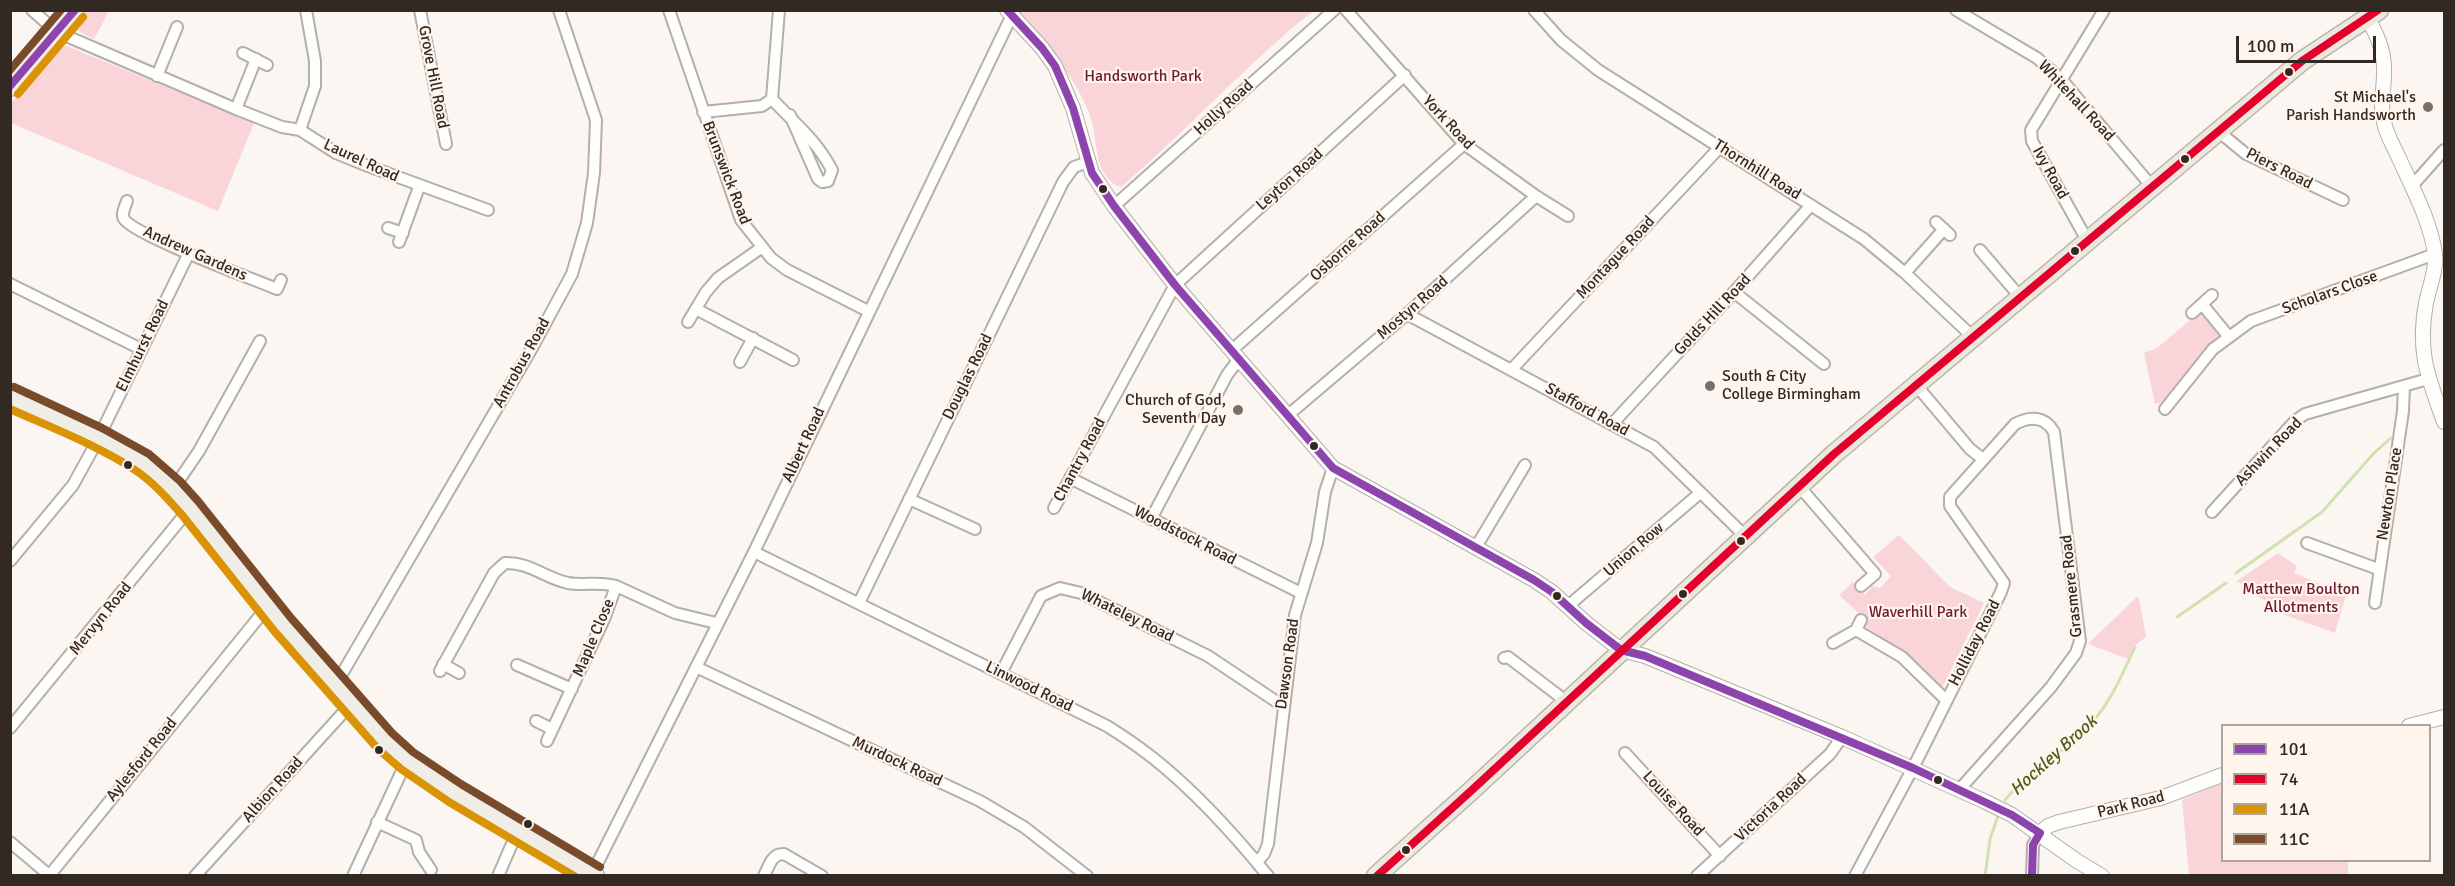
<!DOCTYPE html>
<style>
body{margin:0}
#map{position:relative;width:2455px;height:886px;overflow:hidden;background:#fbf6f1;font-family:Signika,sans-serif}
canvas{display:block}
.frame{position:absolute;inset:0;border:12px solid #322a22;pointer-events:none}
.legend{position:absolute;left:2221px;top:724px;width:210px;height:138px;box-sizing:border-box;background:#fff5ed;border:2px solid #ada49c;margin:0;padding:8px 10px;list-style:none;font-size:18px;color:#322a22}
.legend li{display:flex;align-items:center;gap:12px;height:30px}
.legend b{width:30px;border:2px solid #ada49c}
.scale{position:absolute;left:2236px;top:36px;width:140px;height:27px;box-sizing:border-box;border:3px solid #322a22;border-top:0;padding-left:8px;font-size:18px;line-height:21px;white-space:nowrap;color:#322a22;-webkit-text-stroke:4px #fff5ed;paint-order:stroke}
</style>
<div id="map">
<canvas width="2455" height="886"></canvas>
<div class="frame"></div>
<ul class="legend">
<li><b style="height:8px;background:#8e44ad"></b>101</li>
<li><b style="height:8px;background:#e4002b"></b>74</li>
<li><b style="height:8px;background:#d99305"></b>11A</li>
<li><b style="height:8px;background:#7a4b2a"></b>11C</li>
</ul>
<div class="scale">100 m</div>
</div>
<script>
const context = document.querySelector('canvas').getContext('2d');
context.lineJoin = 'round';
function fill(path, color) { context.fillStyle = color; context.fill(path, 'evenodd'); }
function strokePath(path, color, width, dash) { context.strokeStyle = color; context.lineWidth = width; context.lineCap = dash ? 'butt' : 'round'; context.setLineDash(dash || []); context.stroke(path); }
function drawText(font, color, halo, rows, align = 'center') {
  context.font = font + ' Signika,sans-serif'; context.lineWidth = 4.5; context.setLineDash([]); context.textBaseline = 'middle'; context.strokeStyle = halo; context.fillStyle = color; for (const [text, x, y, turn = 0] of rows) {
    context.save(); context.translate(x, y); context.rotate((+turn || 0) * Math.PI / 180); context.textAlign = isNaN(turn) ? turn : align; if (halo) context.strokeText(text, 0, 0); context.fillText(text, 0, 0); context.restore();
  }
}
fill(new Path2D(`
 M85 11H109L94 39 80 32 76 28 77 22Z
 M1018 11H1313C1245 65 1187 131 1121 187 1095 180 1097 142 1092 122 1080 80 1044 44 1018 11Z
 M62 44 254 123 218 211 11 123V103Z
 M2201 311 2221 336 2168 400 2155 404 2144 353 2157 348Z
 M1899 535 1950 587 1984 603 1942 688 1902 652 1864 625 1865 619 1839 595 1853 582 1865 595 1872 586 1880 588 1891 576 1873 557Z
 M2278 553 2297 566 2294 573 2346 595 2335 633 2285 615 2237 581Z
 M2137 597 2139 598 2146 637 2134 646 2128 659 2088 644Z
 M2222 783V860L2348 861V875H2189L2182 800Z`), '#f9d4d8');
strokePath(new Path2D(`
 M2236 573 2322 512 2374 453 2391 438
 M2177 617 2226 583
 M2005 800C2027 773 2058 757 2082 733 2108 709 2120 679 2135 647
 M1985 876 1990 839 1998 816`), '#d1e2b1', 3);
const minor = new Path2D(`
 M32 10 51 27 64 35 236 109 282 127 300 130 336 153 368 166 488 210
 M420 10 446 144
 M669 10 741 220 771 258 787 270 868 311
 M1346 10 1464 144 1536 196 1568 216
 M1534 10 1561 40 1598 70 1864 239 1905 273 1974 338
 M1956 10 2037 58 2062 80 2153 188
 M243 53 267 65
 M157 76 177 27
 M772 99C795 124 815 138 832 170L828 181 822 182 818 179 790 115
 M772 99 779 10
 M236 109 256 59
 M703 112 762 106 772 99
 M300 130 315 86V61L306 10
 M2218 131 2246 154 2343 200
 M2412 186 2444 150
 M127 201C125 207 121 214 124 219 134 235 253 279 277 289L281 280
 M1114 206 1334 10
 M1936 222 1950 235
 M388 228 403 233
 M399 242 419 187
 M2088 242 2032 141 2031 130 2104 10
 M1980 250 2021 298
 M1905 273 1944 229
 M10 284 141 349
 M1734 292 1824 364
 M2202 304 2229 337
 M696 309 793 360
 M2192 313 2212 295
 M1407 314 1654 447 1744 535
 M688 322 706 292 718 278 761 248
 M1232 350 1464 144
 M740 362 753 338
 M1512 369 1720 147
 M1916 385 1970 449 1983 459
 M2165 409 2213 349 2251 321 2435 254
 M1287 416 1407 314 1536 196
 M1613 423 1734 292 1811 205
 M1070 478 1301 593
 M1799 486 1875 574 1861 586
 M173 489 199 451 260 341
 M909 499 975 529
 M1054 508 1175 285 1405 75
 M2212 512 2295 421 2305 414 2428 379
 M1151 519 1227 375 1239 359
 M2307 543 2378 569
 M1476 547 1525 465
 M754 552 1107 726C1123 736 1139 747 1153 758 1196 792 1233 833 1268 876
 M10 561 73 485 95 445 189 253
 M859 603 1063 182 1074 167 1088 162
 M2375 603 2403 411 2404 386
 M1568 606 1700 493
 M1856 630 1902 657 1946 700
 M1833 643 1856 630 1861 620
 M1504 658 1508 657 1567 702
 M443 664 459 673
 M517 665 572 689
 M696 667 980 801 1024 827 1087 876
 M440 671 494 573 505 563C529 562 545 578 568 583 584 586 600 581 616 586L675 613 716 623
 M1001 673 1041 596 1060 588 1081 593 1208 656 1283 706
 M333 684 339 679 532 348 572 274 587 223 594 173 596 120 559 10
 M536 721 552 729
 M10 728 190 508
 M547 741 605 617 616 586
 M1625 753 1720 856
 M377 822 416 840 419 852 431 870
 M10 842 49 875
 M1257 862 1264 854 1268 844 1295 615 1317 543 1325 492 1333 468
 M49 876 268 606
 M195 876 351 704
 M353 876 407 760
 M498 876 518 830
 M591 876 754 552 1012 15
 M764 876C769 866 772 853 784 854L822 876
 M1697 876 1830 754 1842 737
 M1855 876 1913 768 2001 592 2004 583 1950 506V497L2015 424C2030 416 2045 416 2054 432L2080 641 2076 653 2051 687 1959 790
 M2032 876 2033 845 2040 833`);
const tertiary = new Path2D(`
 M1007 10 1042 48 1055 66 1073 108 1092 173 1114 206 1175 285 1333 468 1534 580 1552 592 1586 623 1621 650 1645 656 1842 737 1986 802 2012 815 2077 861 2102 876
 M2367 17C2376 33 2384 49 2384 68 2385 86 2379 104 2384 122 2386 134 2393 145 2398 156 2411 185 2431 222 2435 254 2437 269 2429 288 2426 303 2417 352 2428 377 2444 422
 M2409 726 2444 717
 M2040 833 2048 826 2059 822 2161 798 2222 775`);
const primary = new Path2D(`
 M10 87 75 10
 M10 397 98 438 142 462 173 489 190 508 283 625 369 725 385 741 407 760 455 793 595 876`);
const trunk = new Path2D(`
 M1376 876 1472 790 1834 454 2302 61 2379 10`);
strokePath(minor, '#b5afaa', 14);
strokePath(tertiary, '#b5afaa', 16);
strokePath(primary, '#bab5a8', 21);
strokePath(trunk, '#bab5a8', 21);
strokePath(minor, '#fefefd', 10);
strokePath(tertiary, '#fefefd', 14);
strokePath(primary, '#efede6', 18);
strokePath(trunk, '#eae8df', 18);
strokePath(new Path2D(`
 M1007 10 1042 48 1055 66 1073 108 1092 173 1114 206 1175 285 1333 468 1534 580 1552 592 1586 623 1621 650 1645 656 1913 768 2012 815 2040 833 2033 845 2032 876
 M10 86 75 10`), '#8e44ad', 8);
strokePath(new Path2D(`
 M1377 876 1472 790 1834 454 2302 61 2378 10`), '#e4002b', 8);
strokePath(new Path2D(`
 M18 94 83 17
 M10 409C52 428 97 445 135 470 153 482 168 499 182 515L275 632 378 749 401 769 449 802 574 876`), '#d99305', 8);
strokePath(new Path2D(`
 M10 70 61 10
 M14 387 102 428 149 454 180 481 198 501 291 618 392 733 413 752 461 784 600 867`), '#7a4b2a', 8);
for (const [x, y, r, color] of [
 [2289,72,5,"#322a22"],
 [2428,107,6,"#78716a"],
 [2185,159,5,"#322a22"],
 [1103,189,5,"#322a22"],
 [2075,251,5,"#322a22"],
 [1710,386,6,"#78716a"],
 [1238,410,6,"#78716a"],
 [1314,446,5,"#322a22"],
 [128,465,5,"#322a22"],
 [1741,541,5,"#322a22"],
 [1683,594,5,"#322a22"],
 [1557,596,5,"#322a22"],
 [379,750,5,"#322a22"],
 [1938,780,5,"#322a22"],
 [528,824,5,"#322a22"],
 [1406,850,5,"#322a22"]
]) { const dot = new Path2D(); dot.arc(x, y, r, 0, 2 * Math.PI); context.fillStyle = color; context.fill(dot); strokePath(dot, '#fff5ed', 2); }
drawText('16px', '#322a22', '#fff5ed', [
 ["Grove Hill Road",433,77,79],
 ["Whitehall Road",2076,101,47],
 ["Holly Road",1224,108,-42],
 ["York Road",1448,123,47],
 ["Laurel Road",361,161,25],
 ["Piers Road",2279,169,27],
 ["Thornhill Road",1757,170,32],
 ["Brunswick Road",726,173,69],
 ["Ivy Road",2050,173,61],
 ["Leyton Road",1290,180,-42],
 ["Osborne Road",1348,247,-42],
 ["Andrew Gardens",195,254,24],
 ["Montague Road",1616,258,-47],
 ["Scholars Close",2330,293,-20],
 ["Mostyn Road",1413,308,-41],
 ["Golds Hill Road",1713,315,-47],
 ["Elmhurst Road",143,346,-64],
 ["Antrobus Road",522,363,-61],
 ["Douglas Road",968,377,-64],
 ["Stafford Road",1587,410,29],
 ["Albert Road",804,445,-65],
 ["Ashwin Road",2269,452,-46],
 ["Chantry Road",1080,460,-62],
 ["Newton Place",2390,494,-81],
 ["Woodstock Road",1185,536,27],
 ["Union Row",1634,550,-41],
 ["Grasmere Road",2072,586,-96],
 ["Whateley Road",1127,616,26],
 ["Mervyn Road",101,619,-51],
 ["Maple Close",594,638,-67],
 ["Holliday Road",1975,643,-63],
 ["Dawson Road",1288,664,-82],
 ["Linwood Road",1029,687,26],
 ["Aylesford Road",142,760,-51],
 ["Murdock Road",897,762,25],
 ["Albion Road",273,790,-48],
 ["Louise Road",1673,804,47],
 ["Park Road",2131,805,-14],
 ["Victoria Road",1771,808,-43]
]);
drawText('16px', '#711835', '#fff5ed', [
 ["Handsworth Park",1143,77],
 ["Matthew Boulton",2301,590],
 ["Allotments",2301,608],
 ["Waverhill Park",1918,613]
]);
drawText('16px', '#322a22', '#fff5ed', [
 ["St Michael's",2416,98],
 ["Parish Handsworth",2416,116],
 ["South & City",1722,377,"left"],
 ["College Birmingham",1722,395,"left"],
 ["Church of God,",1226,401],
 ["Seventh Day",1226,419]
], 'right');
drawText('italic 18px', '#49601a', '#fff5ed', [
 ["Hockley Brook",2054,756,-42]
]);
</script>
